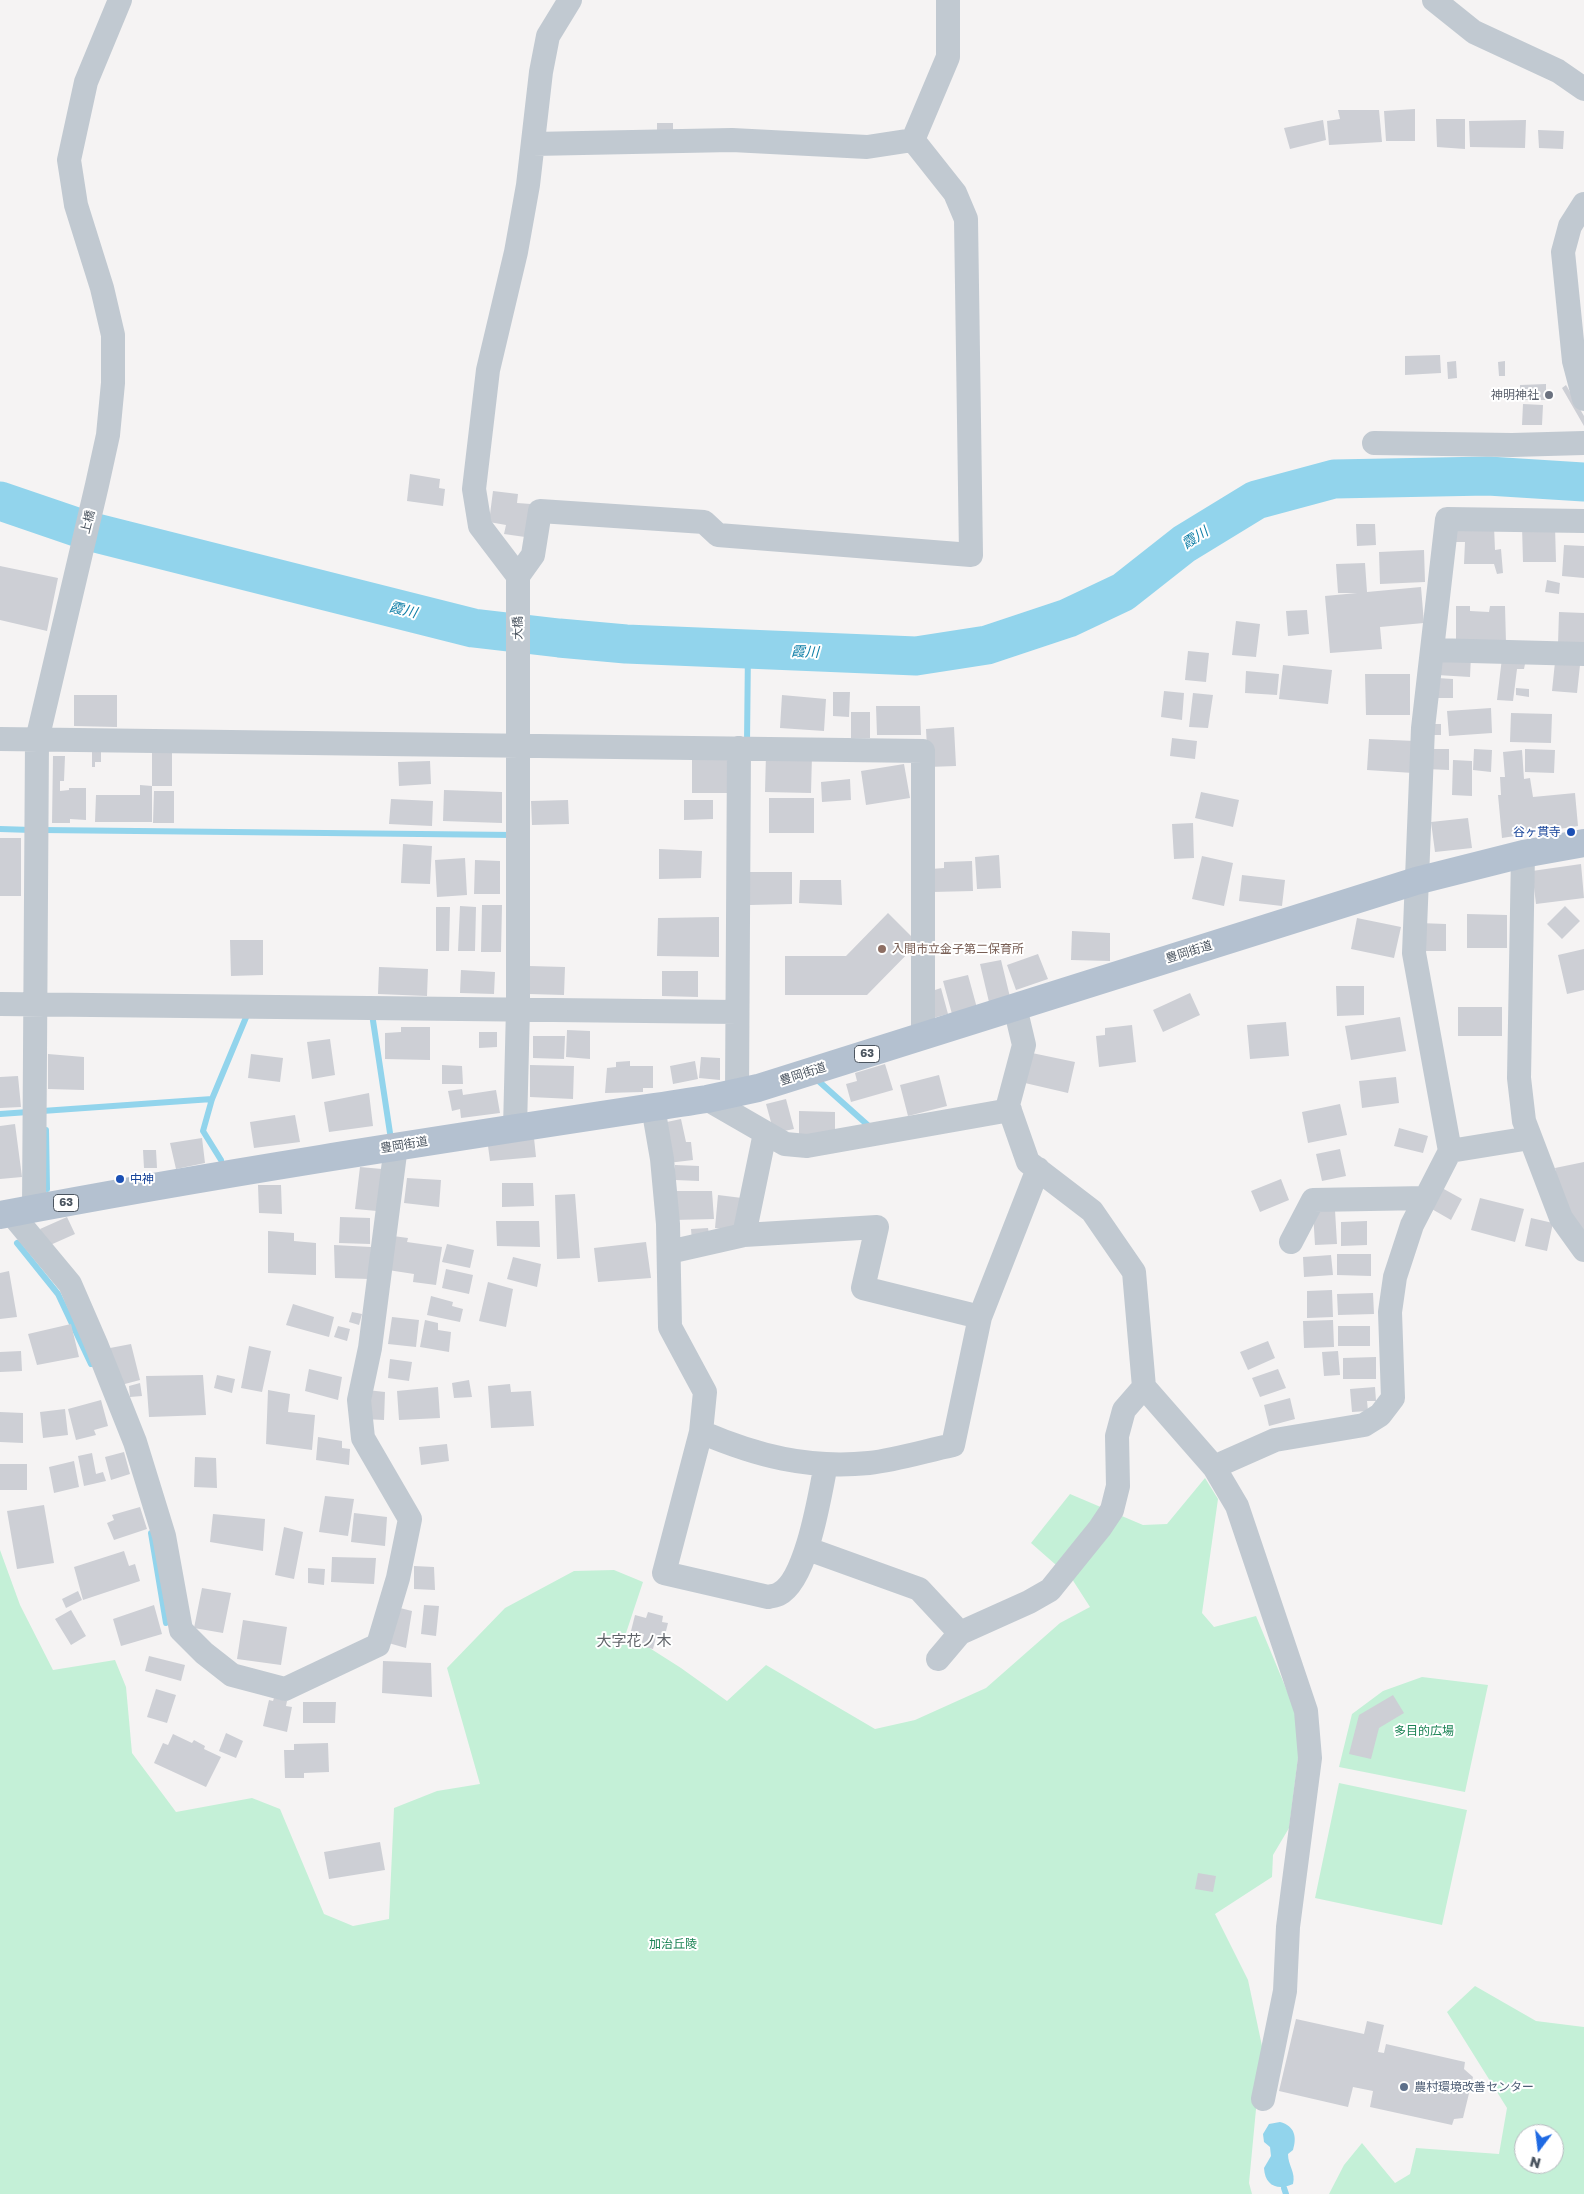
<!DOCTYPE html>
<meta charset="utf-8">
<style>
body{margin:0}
#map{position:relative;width:1584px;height:2194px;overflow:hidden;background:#f5f3f3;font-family:"Golos Text",sans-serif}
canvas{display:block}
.north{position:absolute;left:1514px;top:2124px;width:50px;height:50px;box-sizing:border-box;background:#fff;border:1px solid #b7bbbf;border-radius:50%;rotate:195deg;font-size:14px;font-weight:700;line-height:20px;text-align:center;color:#4b5560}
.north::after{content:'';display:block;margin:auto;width:18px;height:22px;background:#1f6ae3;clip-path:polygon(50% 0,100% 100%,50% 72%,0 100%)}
</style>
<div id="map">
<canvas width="1584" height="2194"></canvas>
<div class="north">N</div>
</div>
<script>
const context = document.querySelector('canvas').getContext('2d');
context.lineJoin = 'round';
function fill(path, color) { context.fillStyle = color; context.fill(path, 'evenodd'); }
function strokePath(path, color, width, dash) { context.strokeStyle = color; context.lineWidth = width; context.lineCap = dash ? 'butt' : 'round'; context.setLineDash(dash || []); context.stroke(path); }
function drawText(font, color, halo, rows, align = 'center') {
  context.font = font + ' "Golos Text","Noto Sans JP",sans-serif'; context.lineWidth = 4; context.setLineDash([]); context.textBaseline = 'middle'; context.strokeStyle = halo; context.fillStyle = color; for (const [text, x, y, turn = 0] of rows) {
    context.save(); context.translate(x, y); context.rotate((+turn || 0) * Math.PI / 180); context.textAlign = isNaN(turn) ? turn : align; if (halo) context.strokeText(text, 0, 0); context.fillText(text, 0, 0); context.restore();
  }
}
fill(new Path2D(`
 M1205 1478 1218 1499 1202 1613 1214 1627 1256 1616 1302 1727 1289 1828 1273 1855 1272 1877 1215 1914 1248 1980 1262 2046 1249 2183 1252 2194H0V1550L20 1605 53 1670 115 1660 126 1687 132 1753 176 1812 252 1798 280 1809 324 1914 353 1926 389 1919 394 1808 437 1791 480 1784 447 1668 505 1608 574 1571 614 1570 643 1582 626 1633 681 1668 727 1701 766 1665 875 1729 915 1720 986 1688 1060 1623 1090 1607 1072 1579 1031 1543 1070 1494 1143 1525 1167 1524Z
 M1422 1677 1488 1685 1465 1792 1339 1767 1352 1714 1383 1691Z
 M1339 1783 1467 1810 1442 1925 1315 1898Z
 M1475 1986 1536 2021 1584 2027V2194H1329L1344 2165 1362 2143 1395 2183 1410 2174 1416 2148 1499 2154 1507 2108 1447 2012ZM1524 2134H1554V2164H1524Z`), '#c4f0d7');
fill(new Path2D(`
 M1280 2122C1295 2126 1297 2137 1293 2150L1288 2154C1288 2166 1296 2172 1293 2184 1278 2191 1265 2186 1264 2168L1271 2156 1270 2147 1264 2142 1263 2134 1269 2124Z`), '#92d4ec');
strokePath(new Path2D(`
 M747 743 748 649
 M0 829 32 830
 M42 830 514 835
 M372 1014 390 1133
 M814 1077 871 1128
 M0 1114 212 1099
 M46 1130 47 1189
 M221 1160 203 1131 212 1099 247 1015
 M17 1243 58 1294 91 1364
 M151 1533 166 1623
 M1284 2188 1286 2194`), '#92d4ec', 6);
strokePath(new Path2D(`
 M0 501 88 531 473 628 559 638 626 644 916 656 987 645 1068 618 1123 592 1184 544 1256 500 1334 479 1488 476 1584 482`), '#92d4ec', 39);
fill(new Path2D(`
 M1415 109V141H1386L1384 111Z
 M1338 110H1379L1382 142 1329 145 1327 121 1340 119Z
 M1436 119H1465V149L1437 147Z
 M1323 120 1326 140 1290 149 1284 128Z
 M1526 120 1525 148 1470 147 1469 121Z
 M657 123H673V135H657Z
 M1538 130 1564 131 1563 149 1539 148Z
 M1440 355 1441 373 1405 375V356Z
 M1456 361 1457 378 1448 379 1447 362Z
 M1505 361V376H1499L1498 362Z
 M1546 384V400H1520V385Z
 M1566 385 1584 416V426L1562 388Z
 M1523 404 1543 405 1542 425H1522Z
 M410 474 440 479 439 488 445 489 443 506 407 501Z
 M493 491 518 494 517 503 531 504 525 537 504 534 506 525 489 522Z
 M1356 524H1375L1376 545 1357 546Z
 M1451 526H1494L1495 550 1501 549 1503 573 1497 574 1494 564H1464L1465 542H1452Z
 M1522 526H1555L1556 562H1523Z
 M1564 545 1584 546V578L1562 576Z
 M1424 550 1425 582 1380 584 1379 552Z
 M1365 563 1367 592 1421 587 1424 623 1380 627 1382 649 1330 653 1325 596 1357 593H1338L1336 564Z
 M0 566 58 578 47 631 0 620Z
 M1547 580 1560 583 1559 594 1545 592Z
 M1456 606H1470V611L1489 612 1490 606H1505L1506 643 1456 642Z
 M1307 610 1309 634 1288 636 1286 611Z
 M1559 612 1584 613V645L1558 644Z
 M1236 621 1260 624 1256 657 1232 655Z
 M1188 651 1209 653 1206 682 1185 680Z
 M1439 653 1471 655 1470 677 1437 675Z
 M1502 658 1526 659 1524 669H1517L1513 701 1497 700Z
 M1555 662 1580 665 1577 693 1552 691Z
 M1283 665 1332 670 1328 704 1279 699Z
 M1246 671 1279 674 1277 695 1245 693Z
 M1365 674H1410V715H1366Z
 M1437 678 1453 679V698H1437Z
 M1516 688 1529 689V697L1516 695Z
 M1164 691 1184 693 1182 720 1161 717Z
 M833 692H850L849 717 833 716Z
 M1193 693 1213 695 1208 728 1189 727Z
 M74 695H117V727L74 726Z
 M782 695 826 699 824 731 780 728Z
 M876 706H920L921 735H877Z
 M1491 708 1492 733 1449 736 1447 711Z
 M851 712H870V738H851Z
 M1511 713 1552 714 1551 743 1510 742Z
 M1429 724H1441V735H1430Z
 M954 727 956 766 928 767 926 729Z
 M1172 738 1197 741 1195 759 1170 756Z
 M1369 739 1415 741 1413 773 1367 770Z
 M92 748 101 749V762H95V767H92Z
 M1426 749H1449V770L1426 769Z
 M1474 749 1492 750 1491 772 1473 770Z
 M1525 749 1555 750 1554 773 1525 772Z
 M1522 750 1524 779 1530 778 1533 797 1575 793 1578 826 1502 838 1498 795H1501L1500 777H1505L1503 752Z
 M152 751 172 752V786H152Z
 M766 754 812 755 811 793 765 792Z
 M53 756H65L64 781H60V791L69 790V788H86V820L70 819V823H52Z
 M692 756H727V793H692Z
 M1453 760 1472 761V796L1452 795Z
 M430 761 431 784 399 786 398 762Z
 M904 764 910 798 866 805 861 771Z
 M850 779 851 800 822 802 821 782Z
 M140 785 152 786V822H95L96 795H140Z
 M444 790 502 792V823L443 821Z
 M154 791H174V823H153Z
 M1201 792 1239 800 1233 827 1195 818Z
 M769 798H814V833H769Z
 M391 799 433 801 432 826 389 824Z
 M568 800 569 824 532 825 531 801Z
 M684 800H713V819L684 820Z
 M1468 818 1472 848 1435 852 1431 822Z
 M1193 823 1194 858 1174 859 1172 824Z
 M0 838H21V896H0Z
 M403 844 432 846 430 884 401 883Z
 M659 849 702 851 701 878 659 879Z
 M999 855 1001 888 977 889 975 857Z
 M1202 856 1233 863 1224 906 1192 899Z
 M465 858 467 895 437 897 435 860Z
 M475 860 500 861V894H474Z
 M972 861 973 891 932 892 931 869 944 868V862Z
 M1581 864 1584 898 1536 904 1532 871Z
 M750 872H792V904L750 905Z
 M1242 875 1285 880 1282 906 1239 901Z
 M800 880H841L842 905 799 903Z
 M482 905H502L501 952H481Z
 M460 906 476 907 475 951H458Z
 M1565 906 1580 921 1562 939 1547 924Z
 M436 907H450L449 951H436Z
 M888 913 918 943 867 995H785V956H846Z
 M1467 914 1507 915V948H1467Z
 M719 917V957L657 956 658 918Z
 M1357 918 1401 927 1394 958 1351 949Z
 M1419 923 1446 924V951H1419Z
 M1072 931 1110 933V961L1071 960Z
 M230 940H263V975L231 976Z
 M1584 949V990L1567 994 1558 955Z
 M1038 954 1048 979 1016 990 1007 965Z
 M1001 960 1010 997 989 1002 980 964Z
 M529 966 565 967 564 995 529 994Z
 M379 967 428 969 427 996 378 994Z
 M461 970 495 972 494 994 460 993Z
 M662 971H698V997L662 996Z
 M968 975 977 1008 952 1014 943 981Z
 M1336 986H1364V1015L1337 1016Z
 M941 988 948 1014 933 1018 926 993Z
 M1190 993 1200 1015 1163 1032 1153 1010Z
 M1458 1007H1502V1036H1458Z
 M1400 1017 1406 1051 1351 1060 1345 1026Z
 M1286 1022 1289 1056 1250 1059 1247 1025Z
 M1132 1025 1136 1062 1099 1067 1096 1036 1105 1035V1028Z
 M401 1027H430V1060L385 1059V1033L401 1032Z
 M567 1030 590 1031V1059L566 1057Z
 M479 1032H497V1047L479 1048Z
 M533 1036H565L564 1059 533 1058Z
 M330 1039 335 1075 312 1079 307 1042Z
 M1032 1053 1075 1062 1068 1093 1025 1083Z
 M48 1054 84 1057V1090L48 1089Z
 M251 1054 283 1058 280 1082 248 1078Z
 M701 1057 720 1058V1080L699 1078Z
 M630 1061V1066H653V1088H643V1092L605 1093 607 1068 616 1067V1062Z
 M695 1061 698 1079 673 1084 670 1066Z
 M885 1064 893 1090 851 1102 846 1084 857 1081 855 1073Z
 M442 1065 462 1066 463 1084H442Z
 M530 1065 574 1066 573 1099 530 1097Z
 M939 1075 947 1106 908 1116 900 1085Z
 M18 1076 21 1107 0 1108V1077Z
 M1396 1077 1399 1103 1362 1108 1359 1081Z
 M462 1089 463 1095 496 1090 500 1113 461 1118 460 1109 452 1111 448 1091Z
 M369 1093 373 1126 329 1132 324 1102Z
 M786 1099 794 1129 774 1133 766 1104Z
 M1340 1104 1347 1135 1308 1143 1302 1112Z
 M799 1111 835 1112V1134H799Z
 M295 1115 300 1142 254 1148 250 1122Z
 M681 1119 686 1142H691L693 1160 668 1163 662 1123Z
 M15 1124 22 1177 0 1179V1126Z
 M1399 1128 1428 1136 1423 1153 1394 1146Z
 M202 1138 205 1163 176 1169 170 1143Z
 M534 1138 536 1157 490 1161 488 1146Z
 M1340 1149 1346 1176 1322 1181 1316 1154Z
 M143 1150H156L157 1168H144Z
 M1584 1162V1239L1564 1212 1555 1168Z
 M675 1165 699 1166V1181L675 1180Z
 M360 1167 382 1169 377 1211 355 1209Z
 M407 1178 441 1180 439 1207 404 1203Z
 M1281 1179 1289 1200 1260 1212 1251 1191Z
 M502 1183H533L534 1206 502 1207Z
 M258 1185H281L282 1214 259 1213Z
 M1442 1188 1462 1199 1451 1220 1430 1208Z
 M672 1191H712L714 1219 674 1220Z
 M575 1194 580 1258 557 1259 555 1195Z
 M718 1195 742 1198 738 1231 715 1228Z
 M1480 1198 1524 1209 1515 1242 1471 1230Z
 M1335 1210 1337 1244 1315 1245 1313 1212Z
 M67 1217 75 1234 48 1246 40 1229Z
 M340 1217 370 1218V1244L339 1243Z
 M1531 1218 1553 1223 1547 1251 1525 1246Z
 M496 1221H539L540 1247 497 1246Z
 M1367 1221V1245L1341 1246V1222Z
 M708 1228 710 1240 692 1241 691 1229Z
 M268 1231 294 1233V1241L316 1243V1275L268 1273Z
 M393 1236 408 1238 407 1242 442 1247 436 1285 413 1282 414 1274 388 1270Z
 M646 1242 651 1278 598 1282 594 1248Z
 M447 1244 474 1250 470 1268 442 1262Z
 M334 1245 371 1247 370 1279 335 1278Z
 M1337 1254H1371V1276L1337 1275Z
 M1331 1255 1333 1275 1304 1277 1303 1257Z
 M513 1257 541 1264 537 1287 507 1279Z
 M446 1269 473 1275 469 1294 442 1288Z
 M9 1271 17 1317 0 1319V1273Z
 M488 1282 513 1289 506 1327 479 1321Z
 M1332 1290 1333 1317 1307 1318V1291Z
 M1373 1293 1374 1314 1338 1315 1337 1294Z
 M431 1296 453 1302 452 1306 463 1309 460 1322 427 1315Z
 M293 1304 334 1317 329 1337 286 1325Z
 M352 1312 362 1314 359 1325 349 1322Z
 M392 1317 419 1320 416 1347 388 1344Z
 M425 1320 438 1323V1330L451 1332 449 1352 420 1347Z
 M1333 1320 1334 1347 1304 1348 1303 1321Z
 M71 1324 79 1357 37 1365 28 1334Z
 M338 1326 350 1329 347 1341 334 1337Z
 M1338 1326H1370V1346H1338Z
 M1268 1341 1275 1358 1248 1370 1240 1352Z
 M131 1344 140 1380 121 1385 110 1348Z
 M249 1346 271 1351 262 1392 241 1388Z
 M21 1351 22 1371 0 1372V1352Z
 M1338 1351 1340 1375 1324 1376 1322 1352Z
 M1376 1357V1379H1343V1358Z
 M390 1359 412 1362 409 1381 388 1378Z
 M309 1369 342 1377 338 1400 305 1391Z
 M1278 1369 1286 1388 1260 1397 1252 1378Z
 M203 1375 206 1415 149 1417 146 1376Z
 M217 1375 235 1379 232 1393 214 1388Z
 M469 1380 472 1397 454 1398 452 1383Z
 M140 1383 142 1396 130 1397 129 1386Z
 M510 1384 511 1392 531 1391 534 1426 491 1428 488 1386Z
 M438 1387 440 1418 399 1420 397 1391Z
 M1375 1387 1376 1401H1367L1368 1411 1352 1412 1350 1389Z
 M268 1390 290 1394 288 1412 315 1415 312 1450 266 1444Z
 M367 1390 385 1392 384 1420 364 1419Z
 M1290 1398 1295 1419 1269 1426 1264 1405Z
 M101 1400 108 1426 94 1430 96 1435 76 1440 68 1409Z
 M65 1409 68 1435 43 1438 40 1412Z
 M0 1412 23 1413V1443L0 1442Z
 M318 1437 342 1441V1448L350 1449 349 1465 316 1460Z
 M447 1444 449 1461 421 1465 419 1447Z
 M124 1452 130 1474 111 1480 105 1457Z
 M92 1453 96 1474 103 1472 106 1481 84 1486 78 1456Z
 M195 1457 216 1458 217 1488 194 1487Z
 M74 1461 79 1487 54 1493 49 1467Z
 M0 1464H27V1490H0Z
 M325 1496 354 1499 348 1536 319 1532Z
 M44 1505 54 1563 17 1569 7 1511Z
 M140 1507 147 1529 114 1540 107 1523 114 1520 112 1515Z
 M354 1513 387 1517 385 1546 351 1542Z
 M213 1514 265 1519 263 1551 210 1542Z
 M284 1527 303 1532 294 1579 275 1575Z
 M124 1551 129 1566 135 1564 140 1581 83 1600 74 1567Z
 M332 1557 376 1558 374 1584 331 1582Z
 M414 1566 434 1567 435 1590 414 1589Z
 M308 1568 325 1569 324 1585 308 1583Z
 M202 1588 231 1593 223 1633 194 1628Z
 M78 1591 82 1600 66 1608 62 1599Z
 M154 1605 162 1634 121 1646 113 1619Z
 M424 1605 439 1606 436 1636 421 1634Z
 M392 1606 412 1611 406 1648 385 1642Z
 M71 1610 86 1636 71 1645 55 1619Z
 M648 1612 663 1616 662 1622 668 1623 664 1639 656 1637 653 1649 641 1646 644 1634 631 1631 635 1615 646 1618Z
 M243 1620 287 1627 281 1665 237 1659Z
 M149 1656 185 1665 181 1681 145 1671Z
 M383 1661 431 1663 432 1697 382 1693Z
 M156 1689 176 1695 167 1723 147 1717Z
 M1393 1695 1404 1713 1379 1728 1371 1759 1349 1754 1359 1715Z
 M274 1698 287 1701 286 1706 292 1707 287 1732 263 1726 269 1700 273 1701Z
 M303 1702H336L335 1723H303Z
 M226 1733 243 1741 236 1758 219 1751Z
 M173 1734 192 1743 194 1740 205 1746 204 1749 221 1757 206 1787 154 1763 163 1743 168 1745Z
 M328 1743 329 1772 304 1773V1778H285L284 1750H294V1744Z
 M380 1842 385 1870 329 1879 324 1852Z
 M1198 1873 1216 1876 1213 1892 1195 1889Z
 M1296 2019 1364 2034 1367 2021 1384 2025 1378 2052 1384 2053 1386 2044 1465 2062 1464 2069 1473 2077 1463 2118 1454 2119 1452 2125 1370 2107 1373 2091 1353 2087 1348 2107 1279 2091Z`), '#cdcfd5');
strokePath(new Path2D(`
 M1434 0 1474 32 1558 71 1584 89
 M533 144 732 140 867 147 913 140
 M1584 204 1570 226 1563 252 1574 361 1584 399
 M1374 443 1512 445 1584 443
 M518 576 533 555 540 511 704 522 718 535 971 555 966 219 955 193 913 140 948 57V0
 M1433 650 1584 654
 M0 739 923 751V1036
 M1523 854 1519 1078 1524 1121 1561 1218 1584 1250
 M0 1004 737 1012
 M1015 1007 1024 1045 1008 1105 1028 1162 1092 1211 1134 1272 1144 1387 1214 1467 1237 1506 1306 1711 1310 1758 1288 1927 1285 1991 1263 2099
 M737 1093 739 748
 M707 1099 785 1144 807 1146 1010 1110
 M653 1107 662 1159 668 1224 670 1327 705 1392 701 1432 664 1573 768 1597C771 1596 776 1596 779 1594 807 1580 820 1494 826 1464
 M515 1128 518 1008V576L480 526 474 489 488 370 516 252 528 185 541 72 548 36 570 0
 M1450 1151 1530 1138
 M34 1209 37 740 97 485 108 435 113 383V335L102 288 76 205 69 160 86 82 120 0
 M11 1213 70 1284 96 1344 135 1442 164 1536 181 1630 204 1653 232 1675 285 1689 378 1645 398 1578 410 1519 363 1438 359 1400 370 1348 396 1146
 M744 1235 765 1133
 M1291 1242 1313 1200 1426 1198
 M669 1252 744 1235 877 1227 863 1288 980 1317
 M701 1432C757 1456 808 1469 869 1463 897 1460 925 1451 953 1445L980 1317 1038 1169
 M1214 1467 1275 1440 1364 1425 1380 1415 1393 1398 1390 1312 1395 1277 1412 1225 1450 1151 1414 953 1423 728 1447 519 1584 521
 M808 1549 919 1589 960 1633
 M938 1659 960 1633 1029 1602 1050 1590 1100 1528 1112 1510 1118 1486 1117 1436 1124 1410 1144 1387`), '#c1c9d1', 24);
strokePath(new Path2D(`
 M0 1215C235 1170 471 1135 707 1099L758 1088 1416 881 1523 854 1584 843`), '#b4c1d0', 28);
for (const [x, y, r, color] of [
 [1549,395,5,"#6b7280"],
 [1571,832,5,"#1a4fb4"],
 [882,949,5,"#8d6e63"],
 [120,1179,5,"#1a4fb4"],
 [1404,2087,5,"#5c6f8a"]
]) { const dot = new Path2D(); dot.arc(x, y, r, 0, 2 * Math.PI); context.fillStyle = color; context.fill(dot); strokePath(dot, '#fff', 2); }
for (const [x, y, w] of [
 [867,1054,25],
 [66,1203,25]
]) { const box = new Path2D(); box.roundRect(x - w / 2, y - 8.5, w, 17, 4); context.fillStyle = '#fff'; context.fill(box); strokePath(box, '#4b5560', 1); }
drawText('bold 11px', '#4b5560', null, [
 ["63",867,1054],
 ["63",66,1203]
]);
drawText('12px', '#5b616d', '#fff', [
 ["神明神社",1539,395]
], 'right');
drawText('12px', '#4b5560', '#fff', [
 ["上橋",88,522,-76],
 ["大橋",518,628,-90],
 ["豊岡街道",1189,952,-17],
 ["豊岡街道",803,1074,-18],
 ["豊岡街道",404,1145,-9]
]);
drawText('12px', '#164399', '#fff', [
 ["谷ヶ貫寺",1561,832],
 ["中神",130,1179,"left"]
], 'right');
drawText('12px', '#785e54', '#fff', [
 ["入間市立金子第二保育所",892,949]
], 'left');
drawText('12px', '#1a8354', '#fff', [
 ["多目的広場",1424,1731],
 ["加治丘陵",673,1944]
]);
drawText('12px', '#4e5e75', '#fff', [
 ["農村環境改善センター",1414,2087]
], 'left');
drawText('italic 14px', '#0f7fa7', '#fff', [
 ["霞川",1195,538,-33],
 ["霞川",403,610,14],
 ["霞川",805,652,2]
]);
drawText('15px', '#5f6368', '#fff', [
 ["大字花ノ木",634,1641]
]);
</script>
